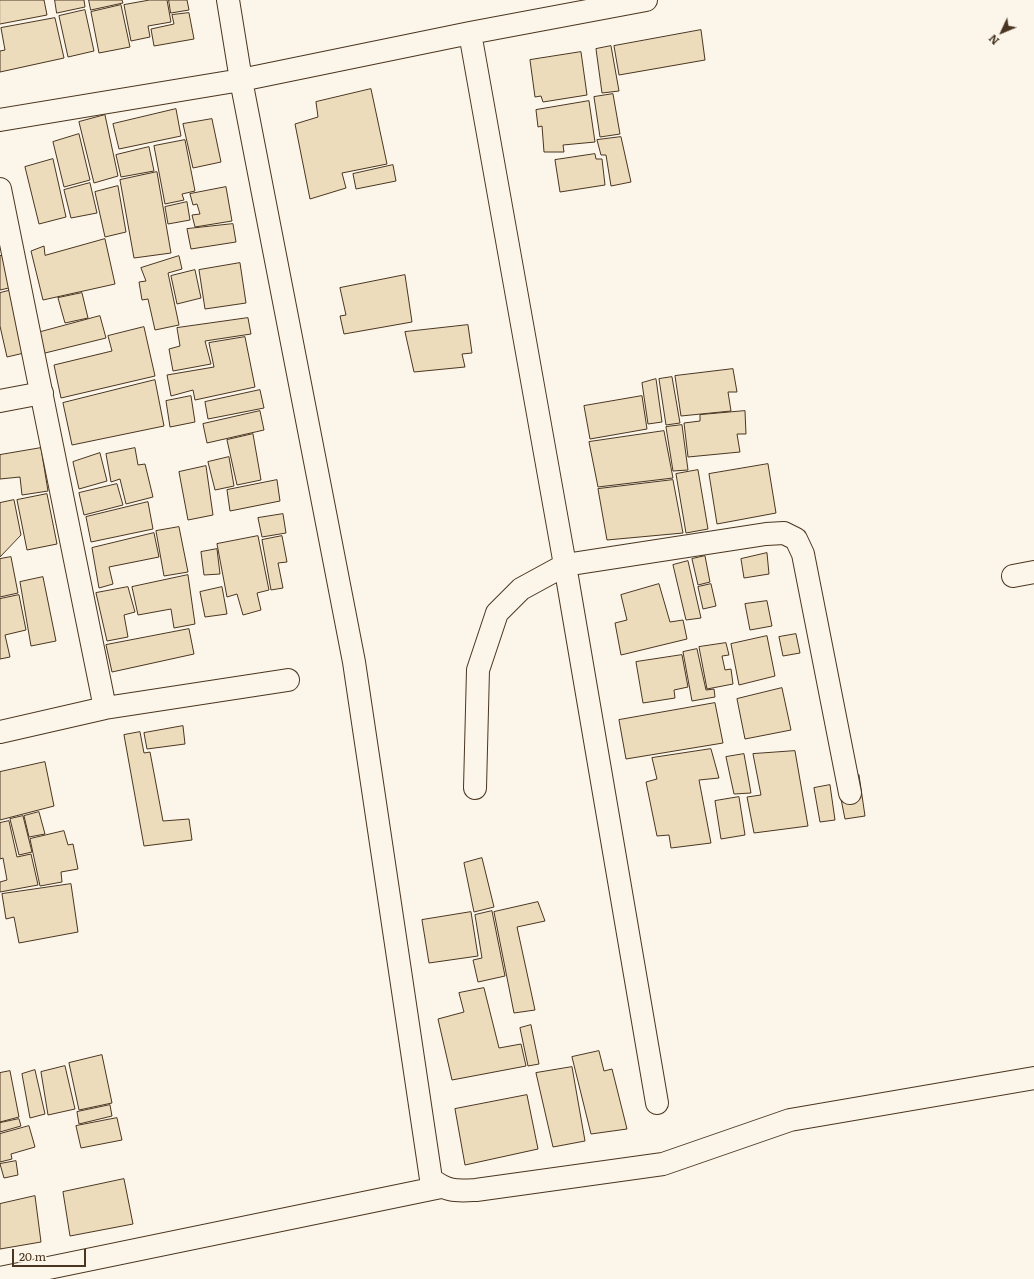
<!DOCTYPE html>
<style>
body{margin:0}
#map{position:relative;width:1034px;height:1279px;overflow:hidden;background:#fbf6e9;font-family:Literata,serif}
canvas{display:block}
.north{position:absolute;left:982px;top:12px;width:40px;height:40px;-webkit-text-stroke:3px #fbf6e9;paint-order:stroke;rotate:226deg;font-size:11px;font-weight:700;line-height:16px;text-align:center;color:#4a3520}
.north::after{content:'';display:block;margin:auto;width:14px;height:18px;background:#4a3520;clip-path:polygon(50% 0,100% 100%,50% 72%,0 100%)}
.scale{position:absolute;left:12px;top:1249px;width:74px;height:18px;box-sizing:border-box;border:2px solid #4a3520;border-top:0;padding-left:5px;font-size:12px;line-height:14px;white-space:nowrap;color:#4a3520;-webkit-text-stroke:3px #fbf6e9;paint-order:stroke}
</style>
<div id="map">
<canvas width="1034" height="1279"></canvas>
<div class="north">N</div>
<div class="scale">20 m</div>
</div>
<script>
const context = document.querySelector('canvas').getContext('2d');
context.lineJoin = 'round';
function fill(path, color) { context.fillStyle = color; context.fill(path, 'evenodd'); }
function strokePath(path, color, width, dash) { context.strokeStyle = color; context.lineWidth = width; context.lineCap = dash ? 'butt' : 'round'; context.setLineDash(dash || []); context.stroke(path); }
const building = new Path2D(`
 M0 0H44L47 15 0 24Z
 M55 0H84L85 7 57 13Z
 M89 0H122L123 3 91 10Z
 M150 0H167L171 22 148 26 150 37 131 41 124 5Z
 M169 0H187L189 10 171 13Z
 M121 5 130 47 99 53 91 12Z
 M85 10 94 51 68 57 59 16Z
 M189 13 194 39 154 46 151 29 174 24 172 15Z
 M55 18 64 58 0 72V51L5 50 1 28Z
 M701 30 705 60 619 75 614 46Z
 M611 46 619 91 602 93 596 49Z
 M581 52 587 95 543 102 541 96 535 97 530 60Z
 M371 89 387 164 342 173 346 188 310 199 295 124 318 117 316 102Z
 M613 94 620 134 600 137 594 97Z
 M589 101 595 142 563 145 564 152H544L542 126 538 127 536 110Z
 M176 109 181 136 119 149 113 124Z
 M105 115 118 176 94 183 79 122Z
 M212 119 221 162 193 168 183 124Z
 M79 134 90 180 64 187 53 142Z
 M621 137 631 182 611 186 606 155H601L597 140Z
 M185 140 195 191 182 194 184 200 165 204 154 146Z
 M149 147 154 171 121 177 116 155Z
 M595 154 596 159H602L605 185 560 192 555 160Z
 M53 159 66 217 39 224 25 167Z
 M393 165 396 181 356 189 353 174Z
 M157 172 171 253 134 258 120 180Z
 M90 183 97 213 71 218 64 190Z
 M118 186 126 232 105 237 95 192Z
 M226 187 232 221 195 227 192 215 200 214 197 204 193 205 190 194Z
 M187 202 190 220 168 224 165 207Z
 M233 224 236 242 191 249 187 229Z
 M105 239 115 284 43 300 31 251 44 246 45 255Z
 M6 255 13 287 0 290V256Z
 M179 256 182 269 168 273 179 325 155 330 148 299 142 300 139 282 146 281 141 268Z
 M240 263 246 303 205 309 199 270Z
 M195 270 201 298 177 304 171 276Z
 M405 275 412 322 344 334 340 316 346 315 340 288Z
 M12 290 24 353 7 357 0 326V293Z
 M82 293 88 318 65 323 58 298Z
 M100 316 106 338 41 354 37 333Z
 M248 318 251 334 205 341 211 364 173 371 169 349 180 346 177 328Z
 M468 325 472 353 462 354 465 367 414 372 405 332Z
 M144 327 155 376 61 398 54 365 112 351 108 336Z
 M245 337 255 387 195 400 193 390 171 396 167 375 214 367 209 343Z
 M733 369 737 392H728L731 411 681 416 675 376Z
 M672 377 680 423 666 425 659 379Z
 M656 379 662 422 648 424 642 383Z
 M155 380 164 426 72 445 63 403Z
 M260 390 264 408 208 419 205 402Z
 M191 396 195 422 170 427 166 401Z
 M642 396 647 429 590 439 584 406Z
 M260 411 264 430 207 443 203 424Z
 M745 411 746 434H737L740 452 688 457 684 423 700 421V415Z
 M682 425 688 470 673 471 666 427Z
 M664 431 673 478 598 487 589 442Z
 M253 434 261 480 237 485 227 440Z
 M41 448 48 491 22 495 20 477 0 479V455Z
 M135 448 138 465 145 464 153 497 126 504 120 479 111 482 106 454Z
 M100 453 107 481 79 489 73 462Z
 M229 457 234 486 215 490 208 462Z
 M768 464 776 513 717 524 709 474Z
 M206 466 213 515 188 520 179 472Z
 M698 470 708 529 686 533 676 474Z
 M277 480 280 501 230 511 227 490Z
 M673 480 683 533 607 540 598 489Z
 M117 484 123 505 84 515 79 493Z
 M47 494 57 544 27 550 17 500Z
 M14 500 21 535 0 557V503Z
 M148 502 153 529 91 542 86 517Z
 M283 514 286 533 262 537 258 518Z
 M179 527 188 572 164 576 156 531Z
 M154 533 159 557 109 567 113 584 99 588 92 548Z
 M258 536 269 590 257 593 261 610 243 615 237 594 227 597 217 544Z
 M282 536 287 562 278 563 283 588 271 590 262 540Z
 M217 549 220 574 204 575 201 552Z
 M767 553 769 574 744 578 741 559Z
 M705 556 710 582 698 585 692 559Z
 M11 557 18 593 0 597V559Z
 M688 561 701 618 686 620 673 565Z
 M188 575 195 624 174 628 171 609 138 615 132 587Z
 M43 577 56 641 31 646 20 582Z
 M659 584 670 622 683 620 687 639 621 655 615 623 627 620 621 595Z
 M711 584 716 606 703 609 698 587Z
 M128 587 135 612 124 615 128 637 107 641 96 593Z
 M222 587 227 614 205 617 200 592Z
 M19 595 26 630 5 635 10 657 0 659V599Z
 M767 601 772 626 750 630 745 604Z
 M189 629 194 654 112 672 106 645Z
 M796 634 800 653 783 656 779 637Z
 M767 636 775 676 739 685 731 644Z
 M726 643 729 655 722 656 725 670 731 669 733 684 707 689 699 647Z
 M697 649 706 690 714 689 715 697 692 701 683 652Z
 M682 655 688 687 674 690 675 698 643 703 636 662Z
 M782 688 791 730 745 739 737 699Z
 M715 703 723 743 626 759 619 720Z
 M183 726 185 744 147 749 144 733Z
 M140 732 144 753 150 752 163 821 189 819 192 840 144 846 124 735Z
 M711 749 719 778 699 780 711 843 671 848 669 835 657 836 646 782 657 779 652 758Z
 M795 751 808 826 754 833 747 797 761 795 753 754Z
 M744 754 751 793 734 794 726 757Z
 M45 762 54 806 0 820V772Z
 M859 775 865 816 845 819 837 779Z
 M830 785 835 820 820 822 814 788Z
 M739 797 745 835 721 839 715 801Z
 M39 812 45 834 29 837 24 816Z
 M23 816 32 852 19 855 10 819Z
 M9 821 17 857 31 854 38 885 0 892V882L7 880 3 858 0 859V823Z
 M64 831 68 845 73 844 78 869 61 872 62 882 40 886 30 839Z
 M482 858 494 907 474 912 464 863Z
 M71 884 78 932 19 943 14 917 6 919 2 894Z
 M538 902 545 921 517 927 535 1010 514 1013 494 912Z
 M492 911 505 976 478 982 473 960 482 958 475 915Z
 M471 912 478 956 429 963 422 920Z
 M484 988 499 1048 521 1044 526 1066 452 1080 438 1019 464 1012 459 993Z
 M531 1025 539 1064 528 1066 520 1028Z
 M599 1051 604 1071 612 1069 627 1129 591 1134 572 1057Z
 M102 1055 112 1103 79 1110 69 1063Z
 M65 1066 75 1109 48 1115 41 1072Z
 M572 1067 585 1141 553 1147 536 1073Z
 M35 1070 45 1114 30 1118 22 1074Z
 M10 1071 19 1117 0 1122V1073Z
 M527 1095 538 1149 465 1165 455 1109Z
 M110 1105 112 1116 79 1124 77 1112Z
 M117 1118 122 1140 81 1148 76 1126Z
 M19 1119 21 1126 0 1132V1123Z
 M29 1126 35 1147 11 1154 12 1159 0 1162V1134Z
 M16 1161 18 1175 4 1178 0 1164Z
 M124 1179 133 1224 70 1236 63 1192Z
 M35 1196 41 1242 0 1249V1204Z`);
fill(building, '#ecdcbc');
strokePath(building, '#4a3520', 1);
const street = new Path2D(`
 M228 0 241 80 354 662 431 1179C448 1192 455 1191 476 1190L663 1164 790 1120 1034 1078
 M470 33 565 565 521 589 497 613 478 670 475 788
 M0 120 241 80 470 33 646 0
 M0 189 105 708
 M0 401 42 393
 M1013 576 1034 572
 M0 732 105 708 288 680
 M657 1103 565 565 766 534 784 533 796 539 803 554 850 793
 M0 1278 441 1187`);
strokePath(street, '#4a3520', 24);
strokePath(street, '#fbf6e9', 22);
</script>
